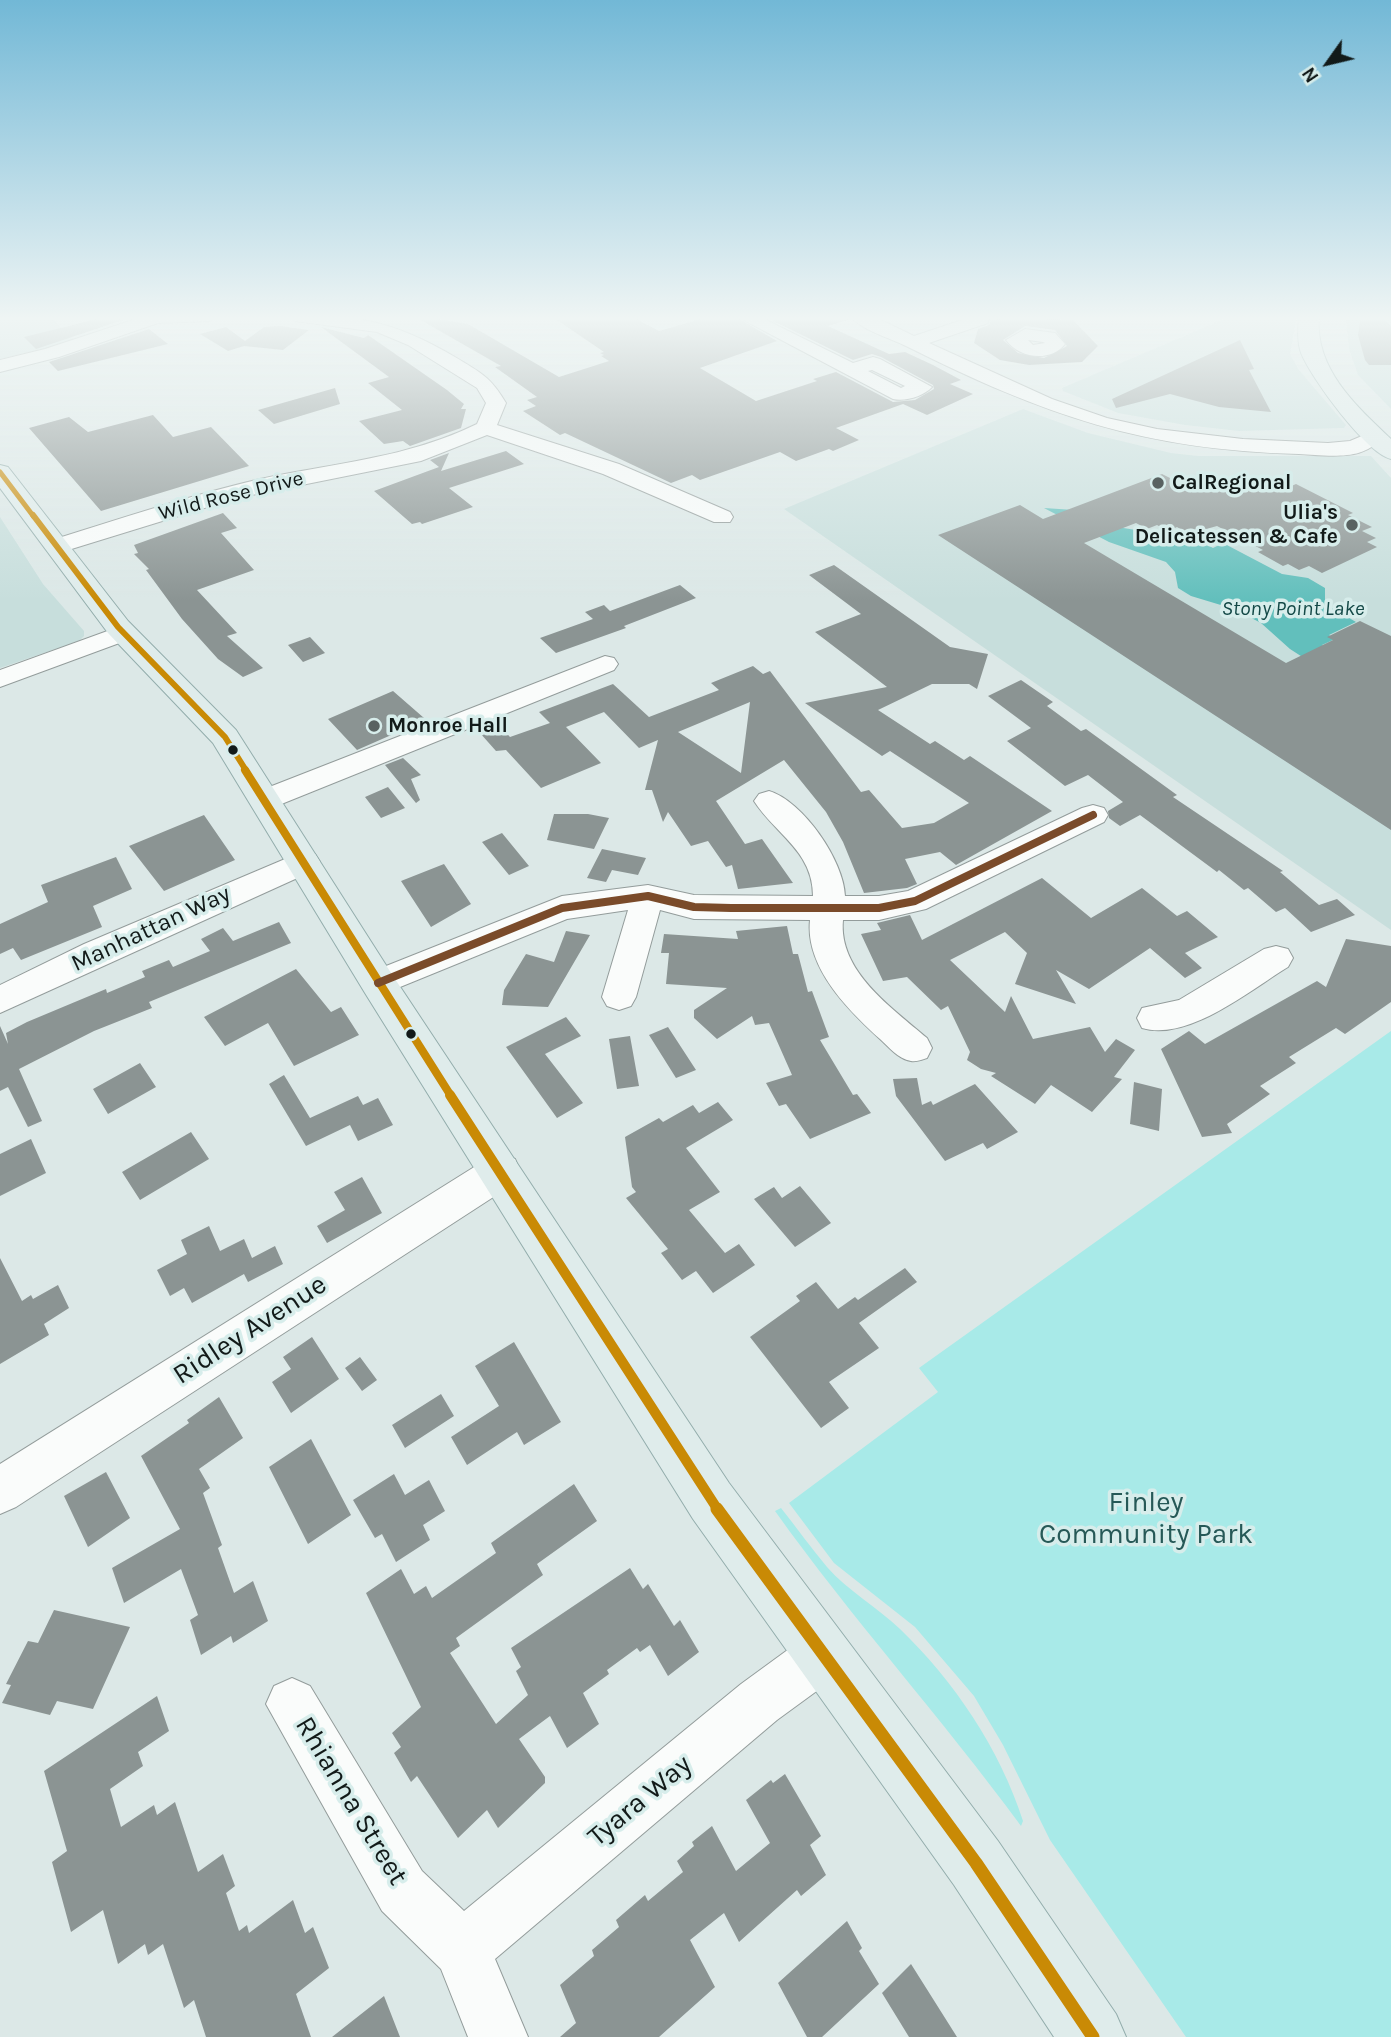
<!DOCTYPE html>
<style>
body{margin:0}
#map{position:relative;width:1391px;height:2037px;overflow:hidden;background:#dce8e7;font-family:Karla,sans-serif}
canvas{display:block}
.north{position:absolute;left:1293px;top:28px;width:70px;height:70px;-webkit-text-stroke:5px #d7edeb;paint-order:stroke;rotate:236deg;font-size:19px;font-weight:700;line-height:28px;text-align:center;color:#121a19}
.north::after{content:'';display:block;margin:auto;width:24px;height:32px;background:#121a19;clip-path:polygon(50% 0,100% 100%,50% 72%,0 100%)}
</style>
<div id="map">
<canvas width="1391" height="2037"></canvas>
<div class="north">N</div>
</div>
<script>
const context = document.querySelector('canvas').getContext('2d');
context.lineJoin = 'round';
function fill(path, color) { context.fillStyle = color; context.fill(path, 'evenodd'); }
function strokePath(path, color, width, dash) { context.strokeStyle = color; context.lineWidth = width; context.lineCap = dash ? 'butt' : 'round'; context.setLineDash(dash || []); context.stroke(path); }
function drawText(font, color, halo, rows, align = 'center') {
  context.font = font + ' Karla,sans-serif'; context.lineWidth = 7; context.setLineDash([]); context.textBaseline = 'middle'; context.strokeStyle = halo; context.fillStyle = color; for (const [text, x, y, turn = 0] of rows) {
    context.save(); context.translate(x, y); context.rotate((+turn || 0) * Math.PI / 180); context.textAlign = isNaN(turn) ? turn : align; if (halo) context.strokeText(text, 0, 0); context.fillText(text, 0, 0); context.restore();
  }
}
fill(new Path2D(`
 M0 316H49L76 341 0 359Z
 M1231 316H1297L1290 354 1299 370 1346 425 1344 428 1239 431 1185 425 1118 413 1063 391 1062 388Z
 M1349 316H1391V409L1358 375 1349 349 1346 322Z
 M1023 409 1088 433 1171 453 1198 456H1371L1391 478V930L784 509Z
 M0 517 43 584 84 631V636L79 641 0 668Z`), '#c7dedc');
fill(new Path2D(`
 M1391 1031V2037H1186L1050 1840 1003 1745 974 1696 915 1627 834 1563 789 1503 938 1392 919 1368Z
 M781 1508C797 1528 811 1548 827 1567 848 1591 877 1607 900 1629 954 1681 1000 1749 1023 1821L1021 1826C942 1718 852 1619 775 1511Z`), '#a8eae8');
fill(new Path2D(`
 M1044 508 1074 510 1097 524 1196 539 1213 548 1223 543 1282 574 1308 578 1325 588V604L1356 622 1329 635 1335 639 1322 645 1391 714 1290 649 1261 623 1234 609 1191 596 1178 588 1175 572 1166 562 1109 542Z`), '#62bfbc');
fill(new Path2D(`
 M109 316 123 320 36 349 24 337Z
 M418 316 468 324 559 377 609 361 601 356 604 355 600 353 604 352 551 316H631L659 331 711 316H734L777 341 700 368 756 401 817 381 813 379 836 372 893 402 915 400 934 389 933 385 881 357 872 354 853 360 763 316H847L848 320 828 326 889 354 905 352 933 365 961 380 950 384 973 394 927 415 903 404 836 428 859 440 833 451 829 449 796 461 780 452 700 480 692 475 671 483 565 433 560 435 523 411 536 406 527 400 537 397 495 367 501 366 417 318Z
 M1361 316H1381L1391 326V365H1369L1365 360 1358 335Z
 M1014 318 1073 320 1098 346 1082 362 1029 365 1000 360 974 343 978 329 989 325 991 320ZM1025 326 1055 330 1067 346 1044 358 1018 353 1003 340Z
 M280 326 309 330 283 350 244 346 228 351 200 334 226 327 245 341 264 327Z
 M321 327 364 338 368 335 447 390 464 404 461 409H466L461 428 410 446 403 441 384 444 359 421 402 410 368 383 389 377Z
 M149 329 168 344 58 371 49 362Z
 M1240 340 1254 369 1249 370 1271 412 1219 407 1170 394 1116 408 1112 399Z
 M335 388 340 404 274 424 258 410Z
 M153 415 173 437 211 427 249 466 101 511 29 428 69 417 88 432Z
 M506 451 524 464 449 488 473 507 422 524 420 522 412 524 374 491 439 467 430 460 449 453 441 471Z
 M1162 474 1172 479 1181 476 1191 481 1201 477 1213 483 1221 480 1232 485 1242 481 1254 486 1262 483 1278 492 1296 484 1353 513 1348 515 1372 527 1362 531 1376 538 1367 542 1377 547 1322 573 1309 566 1299 570 1288 564 1283 566 1258 552 1263 550 1217 526 1188 534 1177 527 1168 531 1157 525 1147 529 1136 523 1084 543 1286 663 1333 640 1327 637 1360 621 1391 636V830L938 535 1020 505 1043 519Z
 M223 513 237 528 221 533 254 570 197 590 237 633 227 636 263 668 243 677 218 659 182 619 146 570 149 569 134 554 138 553 134 545Z
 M834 565 950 647 988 654 977 689 969 684H932L878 710 930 744 935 741 964 760 970 756 1052 811 956 865 940 852 905 859 917 884 907 888 864 893 843 842 826 812 784 760 716 801 745 844 762 839 793 883 738 889 732 865 726 867 708 841 691 846 668 812 663 822 652 790H645L658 740 639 748 604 712 566 727 601 763 541 788 506 750 496 751 480 733 484 732 481 726 495 721 510 737 550 723 539 712 613 684 649 717 719 690 711 683 753 666 763 674 770 671 861 792 869 790 902 828 934 823 969 803 890 751 882 756 805 703 887 687 815 632 861 614 809 575ZM750 702 741 773 678 732Z
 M680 585 696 598 624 626 626 628 556 653 540 638 593 619 585 612 604 605 610 611Z
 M310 637 325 653 303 662 288 645Z
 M1021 680 1053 702 1047 706 1081 731 1086 729 1177 795 1173 797 1283 871 1280 872 1319 905 1337 899 1355 915 1311 932 1285 908 1276 912 1248 888 1244 890 1219 870 1217 872 1140 815 1120 826 1109 818 1108 811 1123 802 1088 775 1065 786 1007 741 1031 728 988 696Z
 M393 691 424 718 419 721 421 722 357 750 328 719Z
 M403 758 421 775 411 779 420 800 416 803 385 765Z
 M388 787 405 808 381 818 365 797Z
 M554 814H588L609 818 594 849 547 840Z
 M204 815 235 860 164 891 129 846Z
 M502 833 529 866 509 875 482 842Z
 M602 849 646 858 638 875 612 870 606 882 587 878Z
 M116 857 132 889 93 906 102 927 21 960 13 948 0 954V924L48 902 41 885Z
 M444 864 471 904 431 927 401 881Z
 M1042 878 1091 918 1142 888 1177 916 1187 911 1218 937 1185 953 1202 968 1185 978 1150 948 1089 989 1056 970 1076 1004 1015 984 1027 953 1005 932 950 960 1005 1012 1011 996 1033 1039 1090 1027 1105 1052 1116 1039 1135 1050 1114 1077 1122 1079 1092 1112 1051 1085 1035 1104 991 1076 996 1073 981 1069 967 1060 970 1052 948 1006 941 1010 907 977 883 981 861 934 881 930 877 923 910 915 922 940Z
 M279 922 291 943 149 1002 152 1008 94 1031 19 1069 42 1121 28 1127 8 1087 0 1091V1026L8 1044 6 1033 27 1022 106 989 107 993 145 977 142 971 169 960 173 967 210 951 201 939 223 928 233 941Z
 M787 926 793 954H798L808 992 812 991 829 1037 820 1040 853 1095 857 1094 871 1113 810 1139 786 1104 779 1106 766 1083 792 1075 769 1023 755 1025 752 1016 717 1039 694 1018V1010L727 988 666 984 669 953H661L664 934 738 939 736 931Z
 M566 931 590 935 548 1007 502 1005 504 990 526 954 554 962Z
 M1346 939 1391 946V1002L1345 1034 1336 1028 1289 1057 1296 1063 1260 1086 1270 1094 1227 1124 1232 1133 1202 1137 1161 1049 1189 1031 1205 1044 1317 981 1326 987Z
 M296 969 331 1012 341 1007 359 1035 294 1066 268 1023 225 1046 204 1017Z
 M566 1017 581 1036 545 1054 583 1103 557 1118 506 1047Z
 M668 1027 696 1070 676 1078 649 1035Z
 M630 1036 639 1086 617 1089 609 1039Z
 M140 1063 156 1087 108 1114 93 1089Z
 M284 1075 310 1118 358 1096 363 1105 378 1098 393 1125 358 1141 350 1125 306 1146 269 1084Z
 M917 1078 922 1105 931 1101 933 1105 975 1084 1018 1132 987 1149 983 1143 945 1161 896 1096 893 1079Z
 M1134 1082 1162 1089 1159 1131 1130 1124Z
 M718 1102 733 1120 686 1148 720 1192 689 1210 725 1253 739 1244 755 1265 713 1293 696 1271 682 1280 661 1253 668 1249 626 1198 636 1192 632 1187 625 1137 659 1118 663 1122 693 1105 699 1113Z
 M191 1132 209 1159 140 1200 122 1172Z
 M31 1139 46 1173 0 1196V1154Z
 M362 1177 382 1213 327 1243 317 1226 345 1210 334 1192Z
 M800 1186 831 1223 795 1247 754 1199 774 1187 782 1198Z
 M209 1226 220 1251 244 1239 252 1258 275 1246 283 1264 248 1282 244 1274 192 1303 184 1288 170 1296 157 1270 187 1254 181 1240Z
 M0 1258 22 1301 31 1295 33 1299 58 1285 69 1308 44 1324 49 1335 0 1364Z
 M905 1268 917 1282 859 1323 879 1348 829 1382 849 1408 821 1428 750 1337 800 1301 796 1296 816 1282 838 1309 855 1297 858 1300Z
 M312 1337 339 1379 291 1413 272 1382 291 1369 283 1357Z
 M514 1342 561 1422 524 1445 517 1432 467 1465 451 1437 499 1406 475 1366Z
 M360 1357 377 1380 362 1391 345 1368Z
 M441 1394 454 1416 405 1448 392 1425Z
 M219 1397 243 1438 199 1469 210 1488 203 1493 222 1545 218 1548 234 1593 253 1581 268 1621 233 1643 231 1636 201 1655 190 1620 198 1615 181 1569 124 1603 112 1568 180 1529 141 1456 189 1423 187 1420Z
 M311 1439 351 1515 308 1544 269 1467Z
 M106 1472 130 1518 88 1547 64 1496Z
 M394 1474 405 1495 429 1480 445 1511 423 1525 430 1540 396 1562 382 1534 375 1538 353 1500Z
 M574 1484 597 1521 537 1564 543 1575 456 1638 460 1646 450 1653 496 1724 528 1695 516 1671 521 1667 511 1648 630 1568 643 1589 648 1584 674 1626 680 1620 699 1652 668 1676 650 1645 640 1652 637 1648 607 1670 609 1674 583 1693 599 1724 567 1748 550 1716 519 1739 545 1777V1783L498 1828 487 1810 458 1838 417 1776 411 1782 394 1753 401 1747 392 1733 421 1707 366 1593 401 1569 414 1594 426 1586 432 1598 496 1553 491 1543Z
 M54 1610 130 1627 93 1709 57 1701 50 1715 2 1703 11 1685 6 1684 28 1641 38 1643Z
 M157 1696 169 1731 138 1752 143 1766 110 1789 121 1827 154 1805 157 1815 175 1802 198 1872 223 1854 235 1886 226 1893 239 1931 247 1925 249 1933 293 1900 305 1933 313 1927 329 1968 296 1994 311 2037H206L194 2000 184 2008 163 1944 148 1955 145 1944 118 1964 103 1910 71 1932 52 1862 67 1851 44 1771Z
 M785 1774 821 1836 810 1845 826 1875 801 1896 797 1890 739 1942 724 1913 690 1940 715 1987 659 2037H560L576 2023 560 1985 594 1956 592 1950 619 1927 616 1920 645 1895 648 1901 683 1872 677 1861 694 1846 692 1842 712 1826 736 1871 770 1843 746 1800 771 1780 773 1783Z
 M847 1921 862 1948 859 1951 879 1984 822 2037H807L778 1983Z
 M911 1964 957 2037H909L882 1993Z
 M384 1996 400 2037H332Z`), '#8b9493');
const minor = new Path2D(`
 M145 316H219L210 321 158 323 59 357 0 372V360L45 349Z
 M286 316C355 313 396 322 455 357 481 373 490 376 506 403L497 425 619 464 730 512 733 517 730 522H714L603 474 487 435 421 461 237 498 65 551H49L45 546 49 541C119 519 188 496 260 479 334 463 408 458 477 424L486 403 477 388 408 345 377 332 295 321Z
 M736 316H758L853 363 873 357 880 359 932 387C924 396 905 402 893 399ZM872 370 905 386 901 388 868 371Z
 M850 316H873L914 336 974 316H989L988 323 929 343 1052 399 1107 418 1157 429 1243 439 1328 443 1350 441 1369 433 1379 439C1364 462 1323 455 1299 454 1143 450 1044 415 906 346 890 338 861 330 850 316Z
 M1025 329 1055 333 1065 344C1050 363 1019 358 1006 340ZM1028 340 1043 342 1045 343 1033 345Z
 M124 625 133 628 137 633 133 638 0 687V670Z
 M605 656 614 658 618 664 614 670 274 807 264 810 254 807 249 800 254 793Z
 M769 791C803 801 844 861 845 896H879L908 891 1082 808 1093 805 1104 808 1108 815 1104 822 926 909 879 920H843C838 971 892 1008 927 1038L932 1048 927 1058C921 1060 916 1062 911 1061 898 1059 889 1047 880 1039 848 1010 805 967 810 920L694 919 660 910 636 997 631 1006 619 1010 607 1006 602 997 628 910 567 919 378 996 366 992 361 983 366 974 562 896 648 885 694 895 813 896C813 851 775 834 754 801L759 794Z
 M304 851 315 854 320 862 315 870 0 1013V985L84 944Z
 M1276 946 1288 949 1293 958 1288 967C1250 990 1188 1042 1142 1028L1137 1018 1142 1008 1179 1000 1264 949Z
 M501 1154 515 1159 520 1171 515 1183 16 1507 0 1514V1464L487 1159Z
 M822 1631 840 1638 847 1656 840 1674 777 1720 495 1959 528 2037H468L441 1969 382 1911 266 1704 274 1686 292 1678 310 1686 422 1871 464 1911 741 1684 804 1638Z`);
const major = new Path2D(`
 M1299 316H1319C1314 368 1356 406 1391 439V459C1366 453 1311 378 1301 353 1297 341 1298 329 1299 316Z
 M0 465 8 467 128 621 236 730 391 973 729 1483 998 1841 1116 2014 1126 2037H1054L954 1885 693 1519 365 993 213 743 108 633 0 488Z`);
strokePath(minor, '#939c9b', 2);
strokePath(major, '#93adac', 2);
fill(minor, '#fafcfb');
fill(major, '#dfeceb');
strokePath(new Path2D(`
 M0 472 34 517`), '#c98a05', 5);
strokePath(new Path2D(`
 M33 515 118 627 225 737 247 772`), '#c98a05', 6);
strokePath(new Path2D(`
 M245 770 451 1096`), '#c98a05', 8);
strokePath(new Path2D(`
 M450 1095 718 1510`), '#c98a05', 10);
strokePath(new Path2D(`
 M717 1509 976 1863 1093 2037`), '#c98a05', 13);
strokePath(new Path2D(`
 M378 983 562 908 648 896 694 907 731 908H879L915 901 1093 815`), '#7a4b2a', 8);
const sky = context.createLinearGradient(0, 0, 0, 601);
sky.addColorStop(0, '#72b8d6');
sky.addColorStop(0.53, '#eff5f4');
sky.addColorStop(1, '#eff5f400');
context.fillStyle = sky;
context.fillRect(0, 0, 1391, 601);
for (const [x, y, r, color] of [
 [1158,483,7,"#596261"],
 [1352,525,7,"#596261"],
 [374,726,7,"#596261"],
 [233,750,6,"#121a19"],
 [411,1034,6,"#121a19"]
]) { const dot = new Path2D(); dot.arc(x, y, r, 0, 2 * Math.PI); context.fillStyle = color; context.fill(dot); strokePath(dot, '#d7edeb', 2.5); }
drawText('bold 21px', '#121a19', '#d7edeb', [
 ["CalRegional",1172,483],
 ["Ulia's",1338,513,"right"],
 ["Delicatessen & Cafe",1338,537,"right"],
 ["Monroe Hall",388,726]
], 'left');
drawText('21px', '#121a19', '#d7edeb', [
 ["Wild Rose Drive",231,496,-14]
]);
drawText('italic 21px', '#144947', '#d7edeb', [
 ["Stony Point Lake",1293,609]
]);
drawText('24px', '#121a19', '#d7edeb', [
 ["Manhattan Way",151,929,-25]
]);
drawText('28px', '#121a19', '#d7edeb', [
 ["Ridley Avenue",250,1330,-33],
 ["Rhianna Street",351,1801,59],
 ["Tyara Way",640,1801,-40]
]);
drawText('28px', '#265957', '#d7edeb', [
 ["Finley",1146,1503],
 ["Community Park",1146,1535]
]);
</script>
